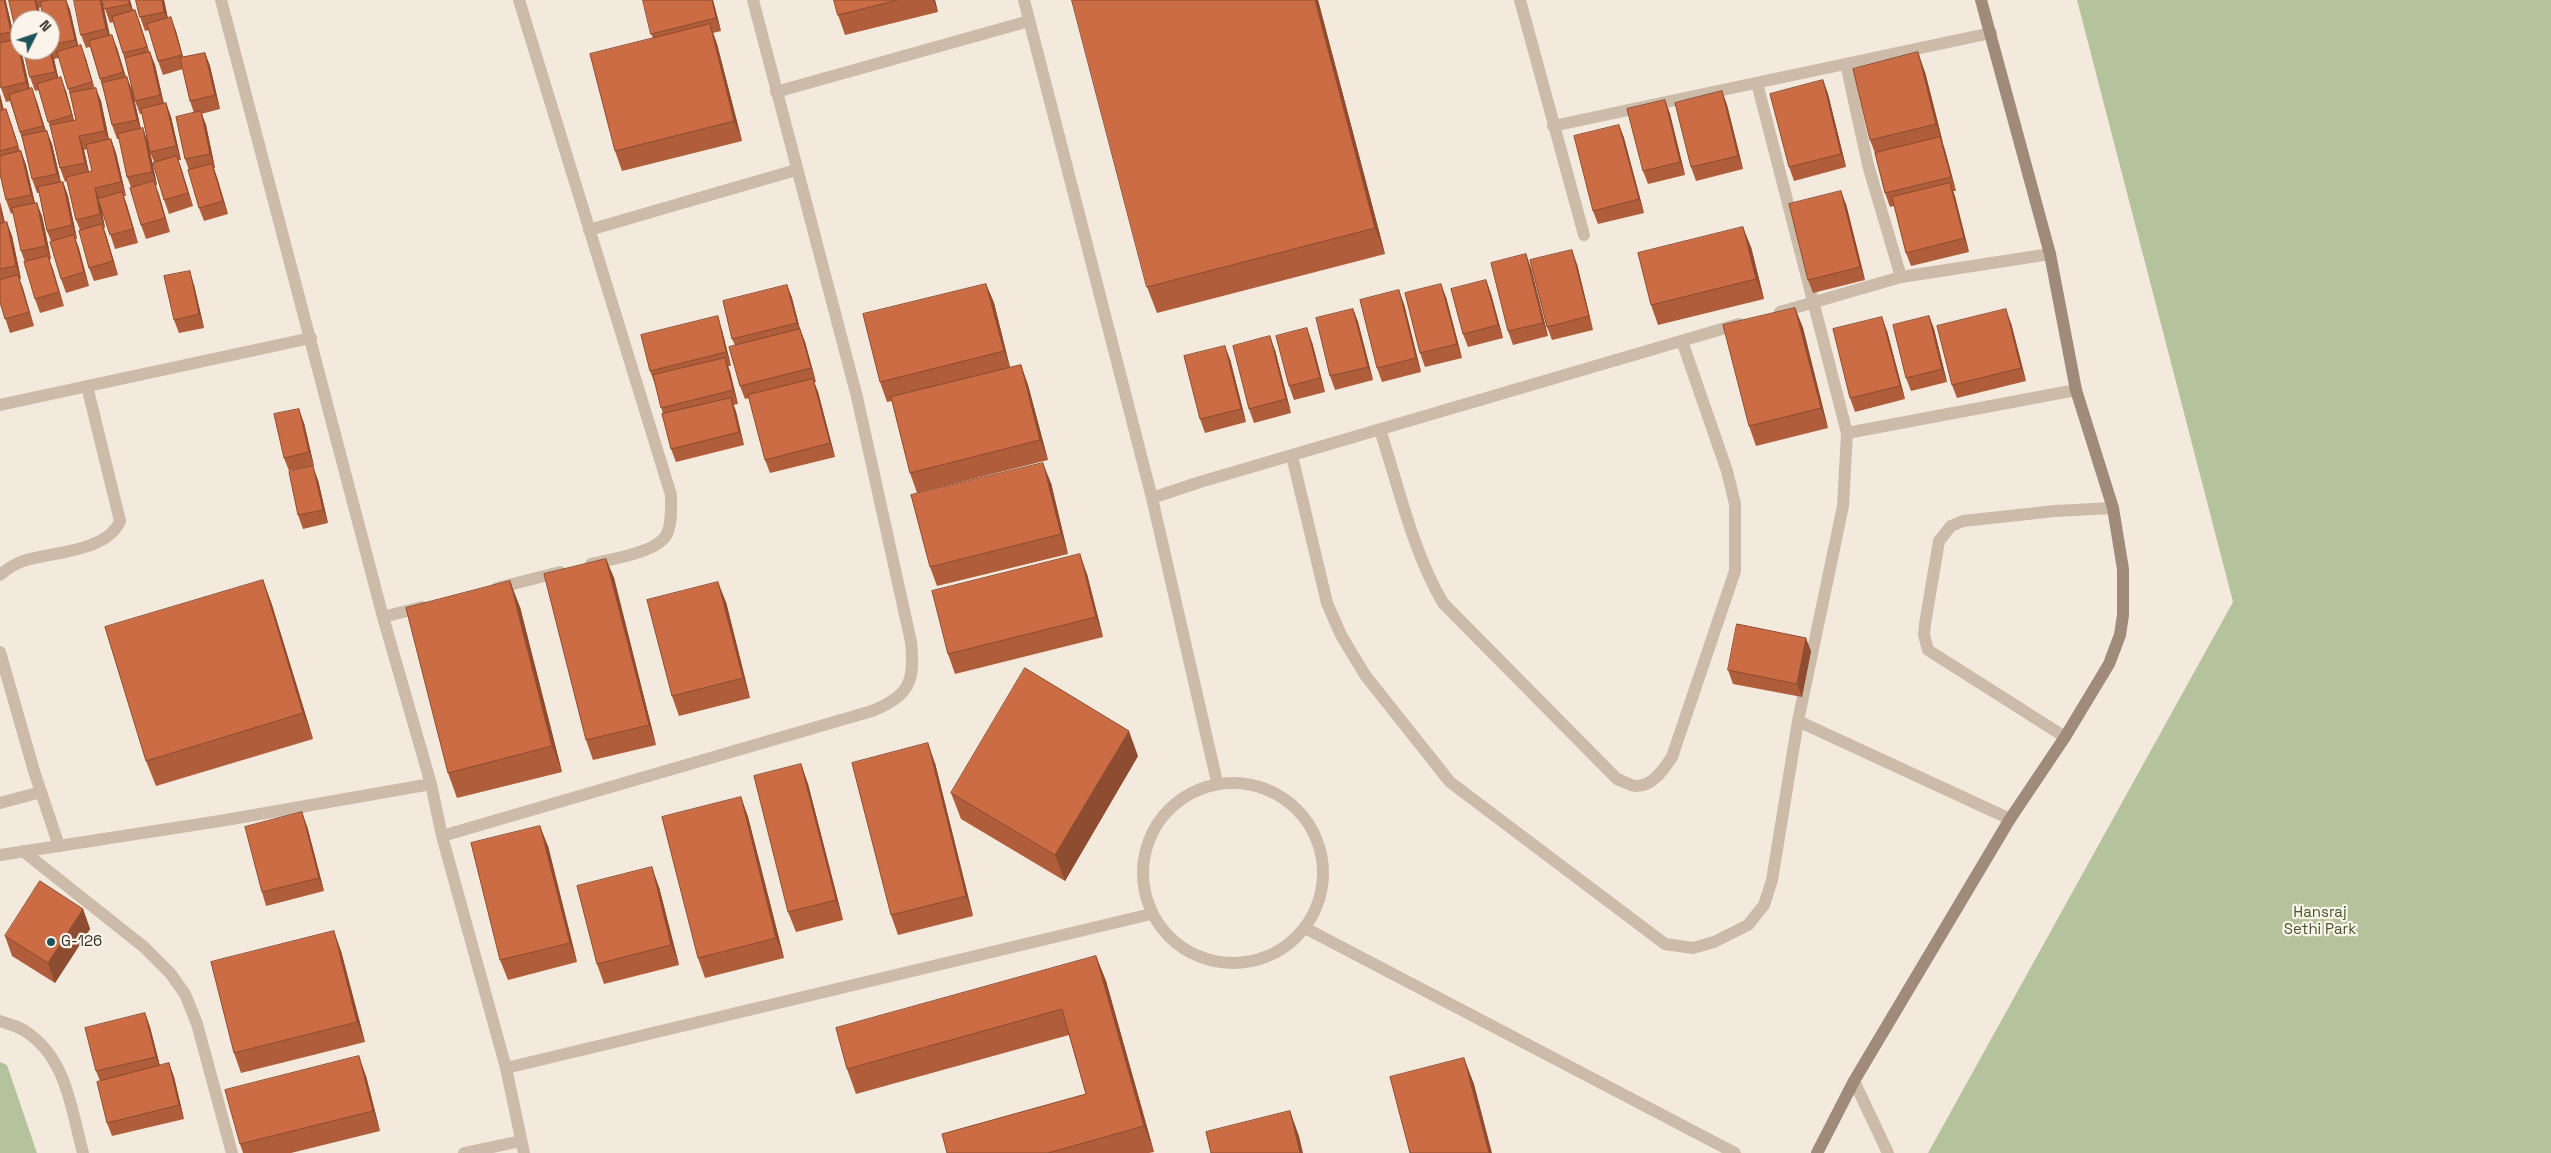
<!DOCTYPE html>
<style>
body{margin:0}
#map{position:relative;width:2551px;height:1153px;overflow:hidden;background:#f3eadd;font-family:"Space Grotesk",sans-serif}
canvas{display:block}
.north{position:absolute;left:10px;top:10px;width:50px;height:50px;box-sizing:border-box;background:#fbf4ea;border:1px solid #ada59d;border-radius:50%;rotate:49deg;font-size:14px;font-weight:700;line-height:20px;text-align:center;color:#392f29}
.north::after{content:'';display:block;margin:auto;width:18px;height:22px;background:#1c545c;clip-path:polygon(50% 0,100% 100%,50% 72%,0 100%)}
</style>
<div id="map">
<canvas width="2551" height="1153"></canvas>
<div class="north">N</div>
</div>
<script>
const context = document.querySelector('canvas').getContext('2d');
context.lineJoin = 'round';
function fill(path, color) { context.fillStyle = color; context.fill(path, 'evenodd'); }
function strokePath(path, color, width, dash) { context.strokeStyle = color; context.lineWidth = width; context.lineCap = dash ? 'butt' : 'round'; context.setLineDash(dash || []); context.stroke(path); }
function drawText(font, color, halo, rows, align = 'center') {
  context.font = font + ' "Space Grotesk",sans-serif'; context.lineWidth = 4.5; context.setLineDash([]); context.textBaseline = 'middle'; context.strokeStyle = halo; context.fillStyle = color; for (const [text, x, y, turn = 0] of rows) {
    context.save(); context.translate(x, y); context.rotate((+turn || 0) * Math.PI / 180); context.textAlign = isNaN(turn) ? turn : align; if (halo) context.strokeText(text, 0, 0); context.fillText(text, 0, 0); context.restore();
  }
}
fill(new Path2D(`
 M2077 0H2551V1153H1928L2233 602Z
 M0 1062 7 1065 37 1153H0Z`), '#b4c39c');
strokePath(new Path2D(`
 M0 575C7 569 15 564 23 561 51 552 107 552 120 521L87 386
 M0 652 34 771 59 846
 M0 803 41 792`), '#ccbba8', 12);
strokePath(new Path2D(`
 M221 0 383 617 431 784 442 836 506 1068 524 1153
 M519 0 671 495C671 508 672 523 667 534 657 553 611 559 591 564
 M1024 0 1152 498 1217 782
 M1520 0 1584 235
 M1846 64 1868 165 1901 277
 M776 92 1029 21
 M1553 126 1991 33
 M589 230 796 170
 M1780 312 1901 277 2050 254
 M0 405 311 338
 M1380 430C1399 487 1412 550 1443 603L1617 779C1623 781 1631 786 1636 786 1653 786 1664 769 1672 757L1735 571V504L1727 471 1682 341
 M1847 433 2076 390
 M1292 456 1327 603 1341 635 1365 675 1450 782 1665 944 1693 948 1714 942 1748 925 1764 905 1772 880 1798 721 1843 506 1847 433 1757 83
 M1152 498 1200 482 1739 324
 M497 588 560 572
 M383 617 422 607
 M1798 721 2010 819
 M2065 737 1928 650 1924 635 1925 624 1939 541 1951 526 1963 521 2055 511 2113 508
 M1143 873a90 90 0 1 1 180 0a90 90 0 1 1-180 0Z
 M442 836 872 711C910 695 915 682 911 642L857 397 753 0
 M23 851 144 947 170 973 185 994 197 1024 232 1153
 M0 855 226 820 431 784
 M1305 928 1735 1153
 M0 1021C8 1024 18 1026 25 1031 67 1058 71 1109 83 1153
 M506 1068 1151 914
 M1854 1081 1888 1153
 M464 1153 521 1141`), '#ccbba8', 12);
strokePath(new Path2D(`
 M1817 1153 1854 1081 2010 819 2065 737 2109 664 2120 635 2123 615V569L2113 508 2076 390 2050 254 1981 0`), '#a08a79', 12);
fill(new Path2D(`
 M0 0 6 2 15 40H17L22 54 30 89 37 102 46 131 52 144 61 183 63 182 68 196 77 239H75L89 286 66 293 61 279 51 241 47 231 39 193H37L32 179 23 142 10 101 6 102 1 88 0 83Z
 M9 0H66L70 10 78 46 86 59 94 88 101 101 109 139H111L116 153 126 196H124L138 243 115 249 101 206 105 228H104L118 275 94 281 89 268 80 230 76 220 67 181 65 182 60 168 52 134 39 90 35 91 30 77 50 50V20L41 7 39 8 20 20V40L15 26ZM59 58 71 98 76 120H74L66 91 58 78 54 59ZM87 149 92 171 89 172 84 150Z
 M102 0 110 35 117 48 126 77 132 90 141 129 148 142 157 185 155 186 170 232 146 239 141 225 131 187 127 177 119 139H117L112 125 104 92 100 79 90 47 86 48 81 35Z
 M130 0 133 10H135L149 52 155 65 164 104 166 103 171 117 181 160H178L193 206 169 214 164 200 154 162 150 152 142 114H140L135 101 126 63 113 22 110 23 105 9Z
 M136 0H164L168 18 176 31 183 57 205 53 210 66 220 109 201 114 206 125 215 168H214L228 214 204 221 199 208 189 170 185 159 194 113 190 101 183 69 163 75 158 61 149 30 145 31 140 17Z
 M713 0 721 31 713 33 717 44 742 141 622 171 615 151 653 38 651 34Z
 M834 0H935L938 12 845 35 838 15Z
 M1318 0 1385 254 1157 313 1147 287Z
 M1925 72 1943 143 1956 191H1953L1969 252 1911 266 1906 253 1894 206 1890 207 1885 193 1875 153 1870 140Z
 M1823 80 1828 94 1846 167 1794 181 1789 167Z
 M1722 91 1727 105 1743 169 1696 181 1691 167Z
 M0 94 4 110 11 123 20 152 21 151 26 165 35 203 42 216 51 259 49 260 64 306 40 313 35 299 25 262 21 251 13 213 11 214 6 200 0 174Z
 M1665 100 1670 114 1685 175 1648 184 1643 171Z
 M1619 125 1624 138 1644 213 1598 224 1593 211Z
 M0 202 5 223 12 236 21 279 19 280 34 326 10 333 0 302Z
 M1846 204 1865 280 1813 293 1808 280Z
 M1751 247 1764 299 1658 325 1651 305Z
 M1526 254 1531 268 1548 336 1513 345 1508 331Z
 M1577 264 1593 330 1552 340 1547 327Z
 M1486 280 1491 294 1503 338 1468 347 1463 334Z
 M986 284 994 303 1010 368 1021 365 1028 385 1048 460 917 493 910 473 892 401 887 402 880 382Z
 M194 285 204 328 179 333 174 320Z
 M787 285 792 298 800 329 805 342 816 382H814L818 392 835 457 770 473 765 460 749 398 745 399 740 386 735 345 732 339Z
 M1446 297 1462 358 1425 367 1420 353Z
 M1404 304 1421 372 1382 382 1377 368Z
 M1795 308 1803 328 1828 428 1756 446 1749 426Z
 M1353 309 1358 322 1373 380 1335 390 1330 376Z
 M1929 316 1934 329 1947 382 1911 391 1906 378Z
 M2011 323 2026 381 1957 398 1952 385Z
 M722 330 731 366H728L738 404 733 405 744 445 676 462 671 449 663 414 655 384 650 371Z
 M1887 331 1905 399 1855 412 1850 398Z
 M1312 342 1325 392 1294 400 1289 386Z
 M1275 350 1291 413 1254 423 1249 409Z
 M1230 359 1246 422 1205 433 1200 419Z
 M304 423 314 466 289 471 284 458Z
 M318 480 328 523 303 529 298 515Z
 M1051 483 1068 554 937 586 930 567Z
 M606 559 614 578 656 745 593 760 586 740Z
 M1087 574 1103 637 955 674 948 654Z
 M263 580 272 605 313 739 156 786 146 761Z
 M726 602 750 698 679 716 672 696Z
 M520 607 562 772 457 798 448 773Z
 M1811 651 1802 697 1733 684 1728 670Z
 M1138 756 1065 881 961 819 951 793Z
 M935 763 973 916 898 935 891 915Z
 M801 764 808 784 843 920 796 932 788 912Z
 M741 797 748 817 784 958 705 978 698 958Z
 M307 826 324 891 266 906 262 892Z
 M548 846 577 962 508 980 500 960Z
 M659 887 679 965 604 984 597 964Z
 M83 909 90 929 55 983 12 956 5 936Z
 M341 951 365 1042 241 1073 234 1053Z
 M1096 956 1106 981 1154 1152 1149 1153H947L1086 1094 1069 1035 856 1094 847 1069Z
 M145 1013 150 1027 160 1066 169 1063 174 1077 184 1119 112 1136 107 1123 100 1081 96 1071Z
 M366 1076 380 1131 291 1153H243L240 1144Z`), '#af5d3a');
fill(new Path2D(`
 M4 0H6V2L16 45 11 32Z
 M35 0H36L39 8 41 20H39Z
 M66 0 70 10 80 53 75 40Z
 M100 0H102L111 42 106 29Z
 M129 0H130L134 17 129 4Z
 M162 0H164L169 25 164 12Z
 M712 0H713L721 31 716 18Z
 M933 0H935L938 12Z
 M1315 0H1318L1385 254 1375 228Z
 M135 10 140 23 152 60 147 47Z
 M171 17 176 31 186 68 182 55Z
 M710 24 717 44 742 141 734 121Z
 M112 35 117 48 128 85 123 72Z
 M17 40 22 54 31 96 26 82Z
 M81 45 86 59 97 96 92 82Z
 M50 48 54 59 60 85 55 72Z
 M150 52 155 65 165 109 160 95Z
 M1918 52 1925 72 1943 143 1936 124Z
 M205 53 210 66 220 109 215 95Z
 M61 77 66 91 76 128 72 115Z
 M127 77 132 90 142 134 137 120Z
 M1823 80 1828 94 1846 167 1841 154Z
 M32 88 37 102 48 139 43 126Z
 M96 88 101 101 110 145 105 131Z
 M1722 91 1727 105 1743 169 1738 156Z
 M0 94 5 117 0 102Z
 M1665 100 1670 114 1685 175 1680 162Z
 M166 103 171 117 181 160 176 146Z
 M6 109 11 123 23 160 18 146Z
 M201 111 206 125 215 168 210 154Z
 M1619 125 1624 138 1644 213 1639 199Z
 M143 128 148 142 157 185 152 172Z
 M47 131 52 144 62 187 57 174Z
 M79 136 84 150 90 177 85 163Z
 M1940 137 1945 150 1956 191 1951 177Z
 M111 139 116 153 126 196 121 182Z
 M21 151 26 165 36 208 31 195Z
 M177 156 182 170 193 206 188 193Z
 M212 164 217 177 228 214 223 201Z
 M154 181 159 194 170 232 165 218Z
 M63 182 68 196 77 239 72 225Z
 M1950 183 1955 196 1969 252 1964 238Z
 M95 188 100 202 105 228 100 214Z
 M1841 191 1846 204 1865 280 1860 267Z
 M122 192 127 205 138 243 133 229Z
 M0 202 6 228 1 214Z
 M37 203 42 216 51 259 46 246Z
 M7 222 12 236 21 279 16 266Z
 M102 224 107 238 118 275 113 261Z
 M1743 227 1751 247 1764 299 1756 279Z
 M74 235 79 248 89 286 84 272Z
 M1572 250 1577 264 1593 330 1589 316Z
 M1526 254 1531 268 1548 336 1543 323Z
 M48 256 53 269 64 306 59 292Z
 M190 271 194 285 204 328 199 314Z
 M18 275 23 288 34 326 29 312Z
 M1486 280 1491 294 1503 338 1498 325Z
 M986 284 994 303 1011 371 1004 351Z
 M1441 284 1446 297 1462 358 1457 344Z
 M787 285 792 298 802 337 797 323Z
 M1399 290 1404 304 1421 372 1416 358Z
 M1795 308 1803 328 1828 428 1821 408Z
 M1353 309 1358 322 1373 380 1368 367Z
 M2006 309 2011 323 2026 381 2021 368Z
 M718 316 722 330 731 366 726 352Z
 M1929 316 1934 329 1947 382 1942 369Z
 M1882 317 1887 331 1905 399 1900 386Z
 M1307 328 1312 342 1325 392 1320 378Z
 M800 329 805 342 816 382 811 368Z
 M1270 336 1275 350 1291 413 1286 399Z
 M1225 346 1230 359 1246 422 1241 409Z
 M725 358 730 371 738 404 733 390Z
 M1021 365 1028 385 1048 460 1040 440Z
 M813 379 818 392 835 457 830 443Z
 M731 398 736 411 744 445 739 432Z
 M299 409 304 423 314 466 309 452Z
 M1043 463 1051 483 1068 554 1061 534Z
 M313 466 318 480 328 523 323 510Z
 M1080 554 1087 574 1103 637 1096 617Z
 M606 559 614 578 656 745 649 725Z
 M263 580 272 605 313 739 303 713Z
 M510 581 520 607 562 772 552 746Z
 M718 582 726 602 750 698 743 678Z
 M1806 638 1811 651 1802 697 1797 684Z
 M1129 731 1138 756 1065 881 1055 855Z
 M928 743 935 763 973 916 966 896Z
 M801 764 808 784 843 920 836 900Z
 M741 797 748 817 784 958 776 938Z
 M302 812 307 826 324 891 319 878Z
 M540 826 548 846 577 962 570 943Z
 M652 867 659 887 679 965 671 945Z
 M83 909 90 929 55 983 48 963Z
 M334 931 341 951 365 1042 357 1022Z
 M1096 956 1106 981 1154 1152 1144 1126Z
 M145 1013 150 1027 161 1070 156 1057Z
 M359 1056 366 1076 380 1131 373 1111Z
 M1464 1058 1474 1084 1492 1153H1489Z
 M169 1063 174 1077 184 1119 179 1105Z
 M1290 1111 1299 1136 1303 1153H1300Z`), '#8e4c30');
const building = new Path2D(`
 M0 0H4L11 32 0 34Z
 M9 0H35L39 20H20V25L15 26Z
 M49 0H66L75 40 50 45V20H44L40 2Z
 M74 0H100L106 29 81 35Z
 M103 0H129V4L105 9Z
 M136 0H162L164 12 140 17Z
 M643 0H712L716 18 651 34Z
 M834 0H898L838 15Z
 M1072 0H1315L1375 228 1147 287Z
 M135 10 147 47 123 53 112 17Z
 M171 17 182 55 158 61 147 24Z
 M710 24 734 121 615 151 590 54Z
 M112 35 123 72 100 79 89 41Z
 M17 40 26 82 1 88 0 83V43Z
 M81 45 92 82 68 89 57 52Z
 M24 50H50L55 72 30 77Z
 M150 52 160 95 135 101 125 58Z
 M1918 52 1936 124 1870 140 1853 69Z
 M205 53 215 95 190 101 180 58Z
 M61 77 72 115 48 122 37 84Z
 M127 77 137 120 112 125 102 83Z
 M1823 80 1841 154 1789 167 1770 94Z
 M32 88 43 126 20 132 9 95Z
 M96 88 105 131 79 136 85 163 60 168 50 125 76 120 70 93Z
 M1722 91 1738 156 1691 167 1675 103Z
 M1665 100 1680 162 1643 171 1627 109Z
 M166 103 176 146 150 152 141 109Z
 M6 109 18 146 0 151V111Z
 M201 111 210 154 185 159 176 117Z
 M1619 125 1639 199 1593 211 1574 136Z
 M143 128 152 172 127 177 118 134Z
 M47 131 57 174 32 179 22 136Z
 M1940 137 1951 177 1885 193 1875 153Z
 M111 139 121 182 95 188 100 214 76 220 66 177 92 171 86 145Z
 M21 151 31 195 6 200 0 174V156Z
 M177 156 188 193 164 200 153 163Z
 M212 164 223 201 199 208 188 170Z
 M154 181 165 218 141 225 130 188Z
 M63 182 72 225 47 231 38 187Z
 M1950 183 1964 238 1906 253 1892 197Z
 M1841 191 1860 267 1808 280 1789 204Z
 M122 192 133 229 110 235 98 199Z
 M37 203 46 246 21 251 12 208Z
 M7 222 16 266 0 269V224Z
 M102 224 113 261 89 268 79 231Z
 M1743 227 1756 279 1651 305 1638 253Z
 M74 235 84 272 61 279 50 242Z
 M1572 250 1589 316 1547 327 1530 260Z
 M1526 254 1543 323 1508 331 1491 263Z
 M48 256 59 292 35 299 24 262Z
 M190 271 199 314 174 320 164 276Z
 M18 275 29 312 5 319 0 302V280Z
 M1486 280 1498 325 1463 334 1451 289Z
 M986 284 1004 351 880 382 863 314Z
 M1441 284 1457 344 1420 353 1405 293Z
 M787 285 797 323 732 339 723 301Z
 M1399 290 1416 358 1377 368 1360 300Z
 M1795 308 1821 408 1749 426 1723 325Z
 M1353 309 1368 367 1330 376 1316 318Z
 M2006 309 2021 368 1952 385 1937 326Z
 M718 316 726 352 650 371 641 335Z
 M1929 316 1942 369 1906 378 1893 325Z
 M1882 317 1900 386 1850 398 1833 329Z
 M1307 328 1320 378 1289 386 1276 336Z
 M800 329 811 368 740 386 729 347Z
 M1270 336 1286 399 1249 409 1233 346Z
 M1225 346 1241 409 1200 419 1184 356Z
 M725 358 733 390 661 408 653 375Z
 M1021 365 1040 440 910 473 891 397Z
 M813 379 830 443 765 460 748 395Z
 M731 398 739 432 671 449 662 414Z
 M299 409 309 452 284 458 274 414Z
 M1043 463 1061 534 930 567 911 495Z
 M313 466 323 510 298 515 289 472Z
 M1080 554 1096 617 948 654 932 591Z
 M606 559 649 725 586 740 544 574Z
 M263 580 303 713 146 761 105 627Z
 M510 581 552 746 448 773 406 608Z
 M718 582 743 678 672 696 647 600Z
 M1737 624 1806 638 1797 684 1728 670Z
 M1025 668 1129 731 1055 855 951 793Z
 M928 743 966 896 891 915 852 763Z
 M801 764 836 900 788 912 754 776Z
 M741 797 776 938 698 958 662 817Z
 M302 812 319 878 262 892 245 827Z
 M540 826 570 943 500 960 471 843Z
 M652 867 671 945 597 964 577 886Z
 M40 881 83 909 48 963 5 936Z
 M334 931 357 1022 234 1053 211 962Z
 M1096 956 1144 1126 1048 1153H947L942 1134 1086 1094 1062 1009 847 1069 836 1028Z
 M145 1013 156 1057 96 1071 85 1028Z
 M359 1056 373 1111 240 1144 225 1090Z
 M1464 1058 1489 1153H1410L1390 1077Z
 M169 1063 179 1105 107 1123 97 1082Z
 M1290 1111 1300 1153H1211L1206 1132Z`);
fill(building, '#cb6c44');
strokePath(building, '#8e4c30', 1);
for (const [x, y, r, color] of [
 [51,942,5,"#1c545c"]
]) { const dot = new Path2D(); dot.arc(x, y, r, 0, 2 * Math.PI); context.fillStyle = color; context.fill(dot); strokePath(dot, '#fbf4ea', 2); }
drawText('15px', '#45582b', '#fbf4ea', [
 ["Hansraj",2320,913],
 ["Sethi Park",2320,930]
]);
drawText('15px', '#392f29', '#fbf4ea', [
 ["G-126",61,942]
], 'left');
</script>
